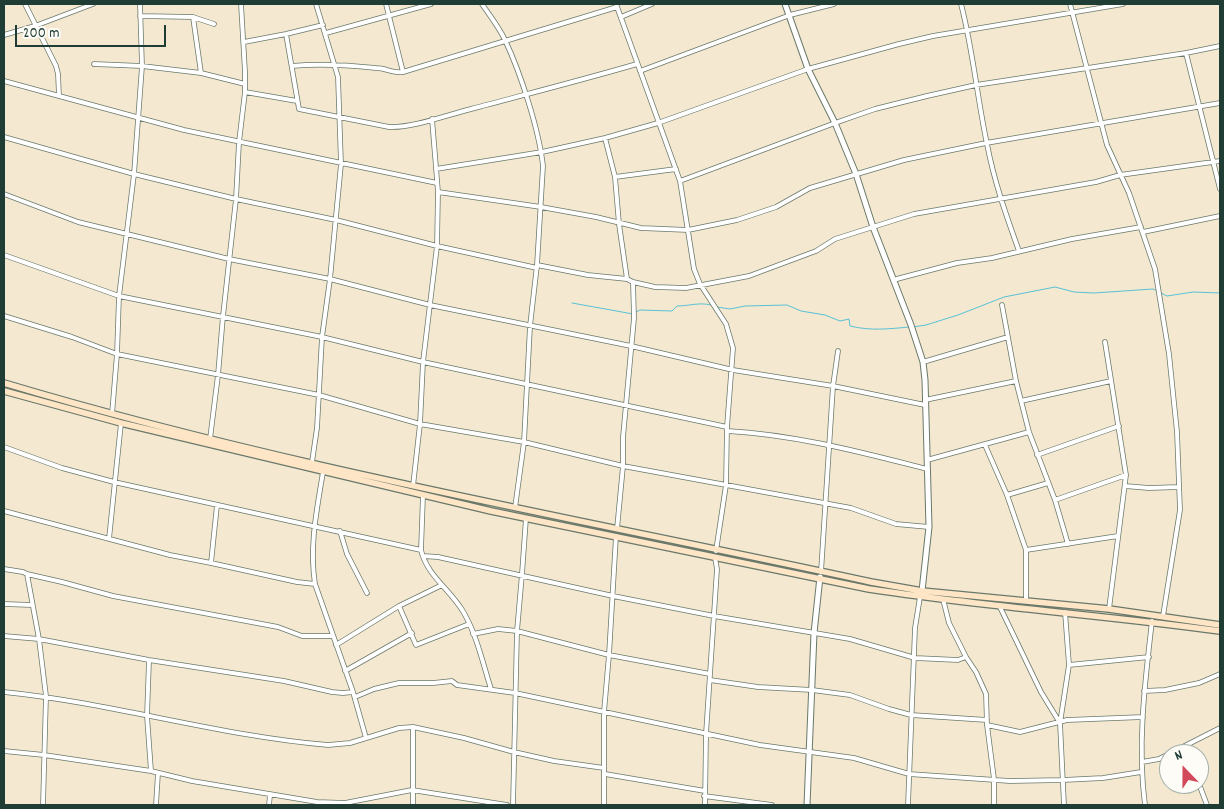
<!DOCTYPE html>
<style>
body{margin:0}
#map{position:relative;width:1224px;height:809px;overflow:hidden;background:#f4e8d0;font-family:Dekko,sans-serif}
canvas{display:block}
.frame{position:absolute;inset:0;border:5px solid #1f3d34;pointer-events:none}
.north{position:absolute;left:1159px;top:744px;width:50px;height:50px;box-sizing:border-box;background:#fdfcf7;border:1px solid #a4b0a9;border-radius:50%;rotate:338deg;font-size:14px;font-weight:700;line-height:20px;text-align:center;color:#1f3d34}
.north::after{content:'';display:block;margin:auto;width:18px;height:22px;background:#d1495b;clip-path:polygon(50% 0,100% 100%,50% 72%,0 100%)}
.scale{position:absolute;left:15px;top:25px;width:151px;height:22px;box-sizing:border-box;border:2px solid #1f3d34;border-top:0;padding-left:6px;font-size:15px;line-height:18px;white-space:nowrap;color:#1f3d34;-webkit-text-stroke:4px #fdfcf7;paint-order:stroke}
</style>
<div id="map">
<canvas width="1224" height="809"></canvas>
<div class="frame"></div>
<div class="north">N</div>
<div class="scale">200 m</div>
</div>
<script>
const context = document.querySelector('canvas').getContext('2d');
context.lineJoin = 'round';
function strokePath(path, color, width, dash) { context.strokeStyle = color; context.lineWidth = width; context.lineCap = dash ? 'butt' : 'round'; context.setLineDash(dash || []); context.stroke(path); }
strokePath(new Path2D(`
 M572 303 633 314
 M717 307 730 309 745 306 787 305 801 311 825 315 840 321 849 319 850 326C870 331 889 329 909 327
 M636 312 640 310 672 311 677 306C689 306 699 302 711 305
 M913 327 926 325 958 315 1004 297 1055 287 1074 292 1094 293 1153 289 1167 296 1193 292 1220 293`), '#59c0d6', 1);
const minor = new Path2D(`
 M25 4 56 66 58 74 59 96
 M386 4 403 72
 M482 4C490 16 499 27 505 40 521 74 539 130 543 166L537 265 530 326 524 442 515 508
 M616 4 680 181 694 269 700 284 726 324 733 348 727 427 726 485 716 551
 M961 4C973 50 977 97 987 144 994 181 1006 215 1019 251
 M1070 4 1107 145 1129 193 1155 269 1169 354 1177 432 1180 510 1163 616
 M140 16 193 17 214 24
 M193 17 201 73
 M621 17 652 4
 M326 33 431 4
 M286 34 299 109 389 127C413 128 447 115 471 109 527 94 582 80 637 64
 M4 35 35 26 93 4
 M244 42 286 34 323 25
 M1186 53 1220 189
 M94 64 142 66 201 73 245 84
 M292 66C321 63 348 65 376 68 386 68 394 74 403 72L617 7
 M640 71 790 15 834 4
 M4 81 184 130 437 183
 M245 92 297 101
 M4 137 134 174 236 199 336 220 437 246 537 268
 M605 138 615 177 619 224 627 279
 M436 169 542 152 605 138 658 123 808 69 899 44 933 36 1123 4
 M615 177 676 169
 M680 181 835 123 875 109 927 96 976 85 1186 53 1220 46
 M438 192 541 207 596 217 641 228 688 230 737 220 776 207 810 188 904 160 986 143 1220 103
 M4 194 78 222 229 259 330 279 430 305 631 346 733 370 833 386 925 405
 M1143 232 1220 216
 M4 255 119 296 322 337 423 362 727 427
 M537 265 588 275 627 279 633 282 655 287 686 288 749 276 816 251 835 239 914 214 1096 182 1120 175 1220 161
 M893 280 957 263 992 258 1072 239 1141 227
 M1002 305 1016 381 1029 432 1055 500 1068 544
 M4 316 72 337 117 354 319 395 420 424 524 442 623 466 851 508 896 524 929 527
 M1105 342 1126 475 1109 609
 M923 362 1008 337
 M925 400 1016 381
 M1021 401 1111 381
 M112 414 117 354 119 296 134 174 142 66 140 4
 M728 431C797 435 860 452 927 469
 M210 439 218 375 223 316 236 199 239 142 245 92V72L241 4
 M985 445 1007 495 1026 550V600
 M4 447 62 468 114 482 421 550
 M1037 455 1119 426
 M927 460 1029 432
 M312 462 317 428 322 337 330 279 341 164 338 77 316 4
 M323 472C317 509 309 546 315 584L353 692 366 738
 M413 486 420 424 423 362 437 246 438 192 432 119
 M1125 486 1149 488 1179 487
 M423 495 421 550C427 576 451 590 464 613 477 636 483 664 491 689
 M1007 495 1048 483
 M1055 500 1126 475
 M4 511 170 555 211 563 297 582 315 584
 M617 529 623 466V437L634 318 633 282
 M340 531 347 554 367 593
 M109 539 121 423
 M1026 550 1118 536
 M423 556 438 557 613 596 714 616 850 639 915 658 958 660 966 657 976 672 986 694 987 725 994 779V805
 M211 563 217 505
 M4 569 23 572 27 574 39 639 46 696 43 805
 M821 572 833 386 838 351
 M27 574 62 582 113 596 278 627 302 636H332
 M943 599 949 623 966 657
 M4 604 32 605
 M999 605 1041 692 1060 723
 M399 606 416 645 469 624
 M473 634 498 629 517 631 609 655 710 674
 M4 636 39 639 149 660 284 681 332 692 343 693 353 692
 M336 645 399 606 442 585
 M149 660 147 716 151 771
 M1069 665 1149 657
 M345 671 412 633
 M710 680 758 687 812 690 850 695 889 709 911 715 987 720
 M1144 691 1165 690 1199 683 1220 674
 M4 692C113 703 219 736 328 745L350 743 399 728 413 727 464 738 514 752 554 761 604 768
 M355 697 374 689 399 683H433L452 681 457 685 515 693 760 745 854 758 909 774 1010 781 1063 780 1103 778 1141 772
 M987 725 1020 732 1067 720 1143 717
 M4 751 44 755 151 771 192 781 317 802 345 803 412 790 507 805
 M1142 762 1159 759 1220 728
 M605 774 705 791
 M1199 784 1207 805
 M704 796 772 805
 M156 805 158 773
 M269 805 270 795
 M413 805V727
 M513 805 517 631 522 574 526 518
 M604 805V712L609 655 616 536
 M705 805 706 734 717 569 715 558
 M908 805 915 628 920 597
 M1064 805 1060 723 1069 665 1065 612
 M1145 805C1137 745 1145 682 1152 621`);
const tertiary = new Path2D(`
 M785 4 808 69 835 123 856 174 873 227 911 325 923 362 925 380 929 527 922 591
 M807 805 814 633 820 577`);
const secondary = new Path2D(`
 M4 383C288 468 581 519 871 582L922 591 1109 609 1220 625
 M4 391 121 423 491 511 869 589C986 607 1104 615 1220 631`);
strokePath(minor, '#6a796b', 5.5);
strokePath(tertiary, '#6a796b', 7);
strokePath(secondary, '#6a796b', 8);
strokePath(minor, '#fff', 4);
strokePath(tertiary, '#fff', 5);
strokePath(secondary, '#fde5c5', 5.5);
</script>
